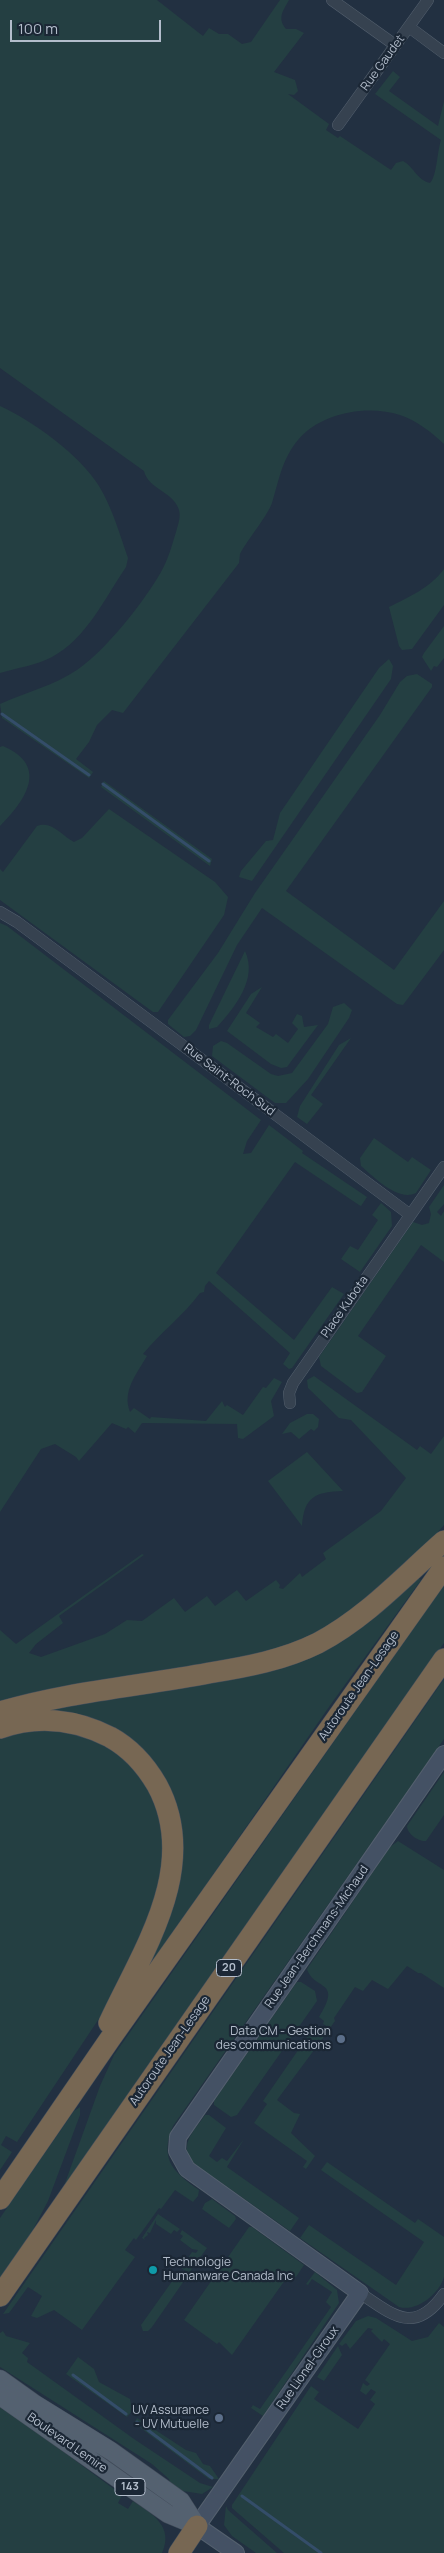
<!DOCTYPE html>
<style>
body{margin:0}
#map{position:relative;width:444px;height:2553px;overflow:hidden;background:#223041;font-family:Manrope,sans-serif}
canvas{display:block}
.scale{position:absolute;left:10px;top:20px;width:151px;height:22px;box-sizing:border-box;border:2px solid #b3bdcb;border-top:0;padding-left:6px;font-size:15px;line-height:18px;white-space:nowrap;color:#b3bdcb;-webkit-text-stroke:4px #1b2735;paint-order:stroke}
</style>
<div id="map">
<canvas width="444" height="2553"></canvas>
<div class="scale">100 m</div>
</div>
<script>
const context = document.querySelector('canvas').getContext('2d');
context.lineJoin = 'round';
function fill(path, color) { context.fillStyle = color; context.fill(path, 'evenodd'); }
function strokePath(path, color, width, dash) { context.strokeStyle = color; context.lineWidth = width; context.lineCap = dash ? 'butt' : 'round'; context.setLineDash(dash || []); context.stroke(path); }
function drawText(font, color, halo, rows, align = 'center') {
  context.font = font + ' Manrope,sans-serif'; context.lineWidth = 4.5; context.setLineDash([]); context.textBaseline = 'middle'; context.strokeStyle = halo; context.fillStyle = color; for (const [text, x, y, turn = 0] of rows) {
    context.save(); context.translate(x, y); context.rotate((+turn || 0) * Math.PI / 180); context.textAlign = isNaN(turn) ? turn : align; if (halo) context.strokeText(text, 0, 0); context.fillText(text, 0, 0); context.restore();
  }
}
fill(new Path2D(`
 M0 0H157L203 36 209 28 219 34H228L242 44 251 42 280 0H289C283 11 277 18 286 29H296L304 33 274 72 295 80 298 91 294 95 288 94 329 124 326 130 338 138 340 136 391 170 396 163 403 161C414 167 417 180 430 183 437 176 437 152 441 140L375 94 393 71 400 77 389 91 438 126 444 101V444C431 432 416 420 400 415 367 404 320 413 298 440 282 459 279 480 272 503 266 518 248 539 240 554L239 563 123 713 112 710 97 725 89 742 76 759 93 772 89 778 2 718 0 704C26 692 53 686 77 670 105 651 144 602 161 572 168 560 172 545 176 532 178 525 181 517 179 510 174 492 148 489 144 471L0 368Z
 M0 406C33 421 80 455 99 486 112 507 120 535 128 558L126 567C105 598 86 639 52 657 37 665 17 668 0 673Z
 M444 569V605L412 649 402 650 399 646 389 607C409 597 430 588 444 569Z
 M444 626V658L437 667 434 666 431 671 422 657 424 653Z
 M389 659 393 666 391 679 252 881 239 877 241 871 266 841 273 840 280 813 379 668Z
 M417 674 432 684V687L286 891 394 970 444 901V950L403 1005 397 1004 262 908 237 945 196 1030 190 1036 184 1037 168 1024V1020L218 953 255 893 380 715 400 682 407 676Z
 M3 746C50 766 25 801 0 826V747Z
 M104 781 212 859 210 866 101 787Z
 M109 809 215 882 228 897 224 915 158 1012H153L0 900V869L3 872 37 826C52 820 62 836 74 842L82 838Z
 M0 923 7 926 261 1120 247 1141 243 1154 251 1153 269 1125 303 1151 302 1153 367 1197 361 1206 359 1205 295 1162 216 1273 294 1340 332 1287 344 1294 292 1368 289 1369 283 1364 290 1353 209 1281 205 1286 204 1292 200 1293C183 1316 161 1332 143 1354L147 1356C136 1375 122 1391 130 1412L134 1408 150 1419 151 1417 206 1421 222 1401 225 1407 227 1405 243 1415 263 1387 266 1388 274 1378 282 1382 271 1401 274 1416 243 1439 238 1438 237 1424 142 1423 135 1433 128 1427 126 1429 112 1423 79 1461 76 1457 55 1444 41 1449 0 1512Z
 M245 951C258 979 235 1007 217 1027L209 1029V1025Z
 M262 987 246 1013 260 1023 256 1027 273 1037 276 1034 288 1043 298 1029 292 1023 297 1014 302 1016 304 1027 318 1025 287 1067 281 1068 271 1064 227 1031 251 994Z
 M344 1003 352 1010 349 1018 308 1079 286 1103H275L212 1056 213 1046 221 1041 227 1043 271 1074 278 1076 292 1073 328 1024 333 1007Z
 M351 1038 311 1095 323 1104 307 1124 297 1117 300 1106 339 1045Z
 M374 1138 408 1162 412 1157 431 1170 416 1193C398 1202 374 1177 361 1166L360 1158Z
 M444 1185V1204L437 1212 441 1216 444 1211V1262L421 1245 358 1336 386 1356 362 1392 357 1393 321 1366 319 1357 413 1222 422 1225 429 1223 431 1214 429 1207Z
 M381 1203 391 1212 392 1226 360 1272 341 1259 350 1246 358 1250 378 1220 372 1215Z
 M314 1376 417 1450 420 1446 431 1454 444 1436V1525L427 1545 361 1605 316 1634 267 1654 0 1702V1630L16 1644 142 1554 144 1555 59 1616 63 1623 36 1644 29 1653 41 1657 105 1634 127 1620 142 1621 174 1598 185 1612 207 1596 215 1606 237 1590 246 1601 276 1580 280 1585 279 1588 283 1589 300 1573 302 1577 326 1559 323 1553 381 1511 406 1478 351 1420 339 1418 308 1388 307 1380Z
 M307 1414H313L319 1419 318 1427 314 1431 311 1429 299 1439 291 1432 282 1434 290 1423Z
 M307 1452 343 1491C316 1492 304 1496 302 1526L268 1481Z
 M414 1575 421 1580 331 1704 139 1982 179 1868 134 1747 4 1716 263 1670Z
 M444 1585V1643L64 2186 100 2086 114 2055Z
 M444 1679V1739L173 2126C159 2159 173 2172 199 2190L198 2196 193 2202 175 2190 161 2209 159 2208 136 2240 134 2238 125 2250 135 2257 82 2330 54 2310 37 2318 31 2316 42 2296 28 2287 9 2313 3 2314Z
 M25 1730H71L112 1748 144 1780 163 1826 166 1852 153 1913 106 2008 17 2142 6 2136 1 2145 12 2152 0 2170V1735Z
 M444 1772V1815L426 1841C419 1842 407 1834 407 1826Z
 M398 1841 444 1870V1988L421 1973H418L407 1966 388 1989 372 1980 363 1991 355 1987 334 2018 335 2021 330 2028 323 2024 324 2021 319 2017C343 1979 314 1991 307 1969L390 1847Z
 M297 1982H301L315 1991 317 2001 237 2115 231 2117 214 2105V2101Z
 M312 2030 326 2034 277 2100 294 2113 300 2114 291 2133 315 2156 306 2169 303 2167 307 2161 254 2123 267 2104 263 2101Z
 M80 2107V2115L48 2201 27 2241 0 2280V2218L74 2111Z
 M205 2115H209L226 2128 209 2156 217 2162 222 2158 227 2161 244 2139 227 2167 299 2218 290 2231 192 2162C179 2144 194 2131 205 2115Z
 M327 2162 415 2223 418 2219 444 2237C444 2249 444 2265 444 2277 439 2294 417 2312 399 2307L300 2238 309 2225 396 2285 424 2242 321 2170Z
 M212 2199 235 2216 236 2219 229 2228 202 2209 205 2203Z
 M158 2214 180 2229 177 2232 174 2230 171 2234 156 2224V2220L150 2233 147 2232 148 2235 144 2238 145 2240 142 2238Z
 M249 2227H252L304 2265 296 2277 290 2273 232 2355 219 2342 217 2344 184 2320Z
 M182 2230 207 2248 189 2273 181 2268 192 2252 196 2253 198 2250 192 2249 180 2240 183 2236 180 2234Z
 M315 2272 337 2290 339 2303 263 2416 251 2408 253 2405 260 2409 331 2307 326 2302 332 2292 312 2279 308 2285 306 2284Z
 M178 2273 186 2278 152 2327 148 2331H143L141 2325Z
 M368 2316 376 2318 412 2341 428 2337 439 2323 444 2327V2553H284L232 2508V2505L311 2386 319 2392 314 2399 358 2429 375 2404 370 2400 376 2392 371 2389 366 2395 360 2391 363 2383 367 2386 370 2384 365 2380 390 2344 384 2339 382 2342 371 2331 373 2329 368 2328 350 2349 346 2343 342 2346 339 2344 356 2321Z
 M3 2331 6 2336 30 2343 22 2353 28 2358 27 2362 134 2439 200 2483 213 2487 202 2494 183 2491 170 2484 169 2479 152 2464 0 2367V2333Z
 M338 2346 342 2355 324 2381 317 2377Z
 M78 2357 94 2369 99 2382 130 2399 132 2411 127 2417 66 2374Z
 M0 2405 122 2495 118 2503 128 2509 133 2501C153 2514 174 2527 162 2553H0Z
 M137 2418 186 2450 196 2453 203 2464 210 2466 219 2479H209L134 2423Z
 M226 2506 228 2510 277 2553H256L232 2536 224 2525Z`), '#243f42');
strokePath(new Path2D(`
 M2 714 89 775
 M103 784 209 861
 M73 2375 126 2414
 M137 2422 212 2478
 M242 2496 321 2553`), '#344d69', 3);
const street = new Path2D(`
 M332 0 395 45
 M409 27 444 53
 M338 125 428 0
 M0 912 17 922 409 1214
 M290 1403 289 1393 293 1383 444 1167
 M360 2293C394 2316 415 2335 444 2294`);
const secondary = new Path2D(`
 M236 2553 197 2526 360 2293 187 2169 177 2151 178 2137 444 1754`);
const primary = new Path2D(`
 M0 2379 35 2404 111 2451 181 2501 197 2526
 M0 2396 168 2514 197 2526`);
const highway = new Path2D(`
 M0 1712C67 1692 140 1686 209 1673 246 1667 284 1660 318 1643 367 1617 403 1577 444 1541
 M0 1728C37 1715 75 1719 110 1737 130 1748 146 1766 157 1785 201 1866 143 1950 109 2023
 M0 2199 110 2039 444 1567
 M0 2296 444 1659
 M179 2553 197 2526`);
strokePath(street, '#54606e', 12);
strokePath(secondary, '#54606e', 18);
strokePath(primary, '#404b59', 19);
strokePath(highway, '#414d5b', 22);
strokePath(street, '#364250', 11);
strokePath(secondary, '#445164', 16);
strokePath(primary, '#546170', 18);
strokePath(highway, '#776753', 21);
for (const [x, y, r, color] of [
 [341,2039,5,"#5c6f8a"],
 [153,2270,5,"#0f9aa8"],
 [219,2418,5,"#5c6f8a"]
]) { const dot = new Path2D(); dot.arc(x, y, r, 0, 2 * Math.PI); context.fillStyle = color; context.fill(dot); strokePath(dot, '#1b2735', 2); }
for (const [x, y, w] of [
 [229,1968,25],
 [130,2487,30]
]) { const box = new Path2D(); box.roundRect(x - w / 2, y - 8.5, w, 17, 4); context.fillStyle = '#1b2735'; context.fill(box); strokePath(box, '#b3bdcb', 1); }
drawText('bold 11px', '#b3bdcb', null, [
 ["20",229,1968],
 ["143",130,2487]
]);
drawText('12px', '#b3bdcb', '#1b2735', [
 ["Rue Gaudet",383,63,-54],
 ["Rue Saint-Roch Sud",229,1080,37],
 ["Place Kubota",345,1307,-55],
 ["Autoroute Jean-Lesage",359,1686,-55],
 ["Rue Jean-Berchmans-Michaud",317,1937,-55],
 ["Autoroute Jean-Lesage",170,2051,-55],
 ["Rue Lionel-Giroux",308,2368,-55],
 ["Boulevard Lemire",67,2443,35]
]);
drawText('12px', '#b3bdcb', '#1b2735', [
 ["Data CM - Gestion",331,2032],
 ["des communications",331,2046],
 ["Technologie",163,2263,"left"],
 ["Humanware Canada Inc",163,2277,"left"],
 ["UV Assurance",209,2411],
 ["- UV Mutuelle",209,2425]
], 'right');
</script>
